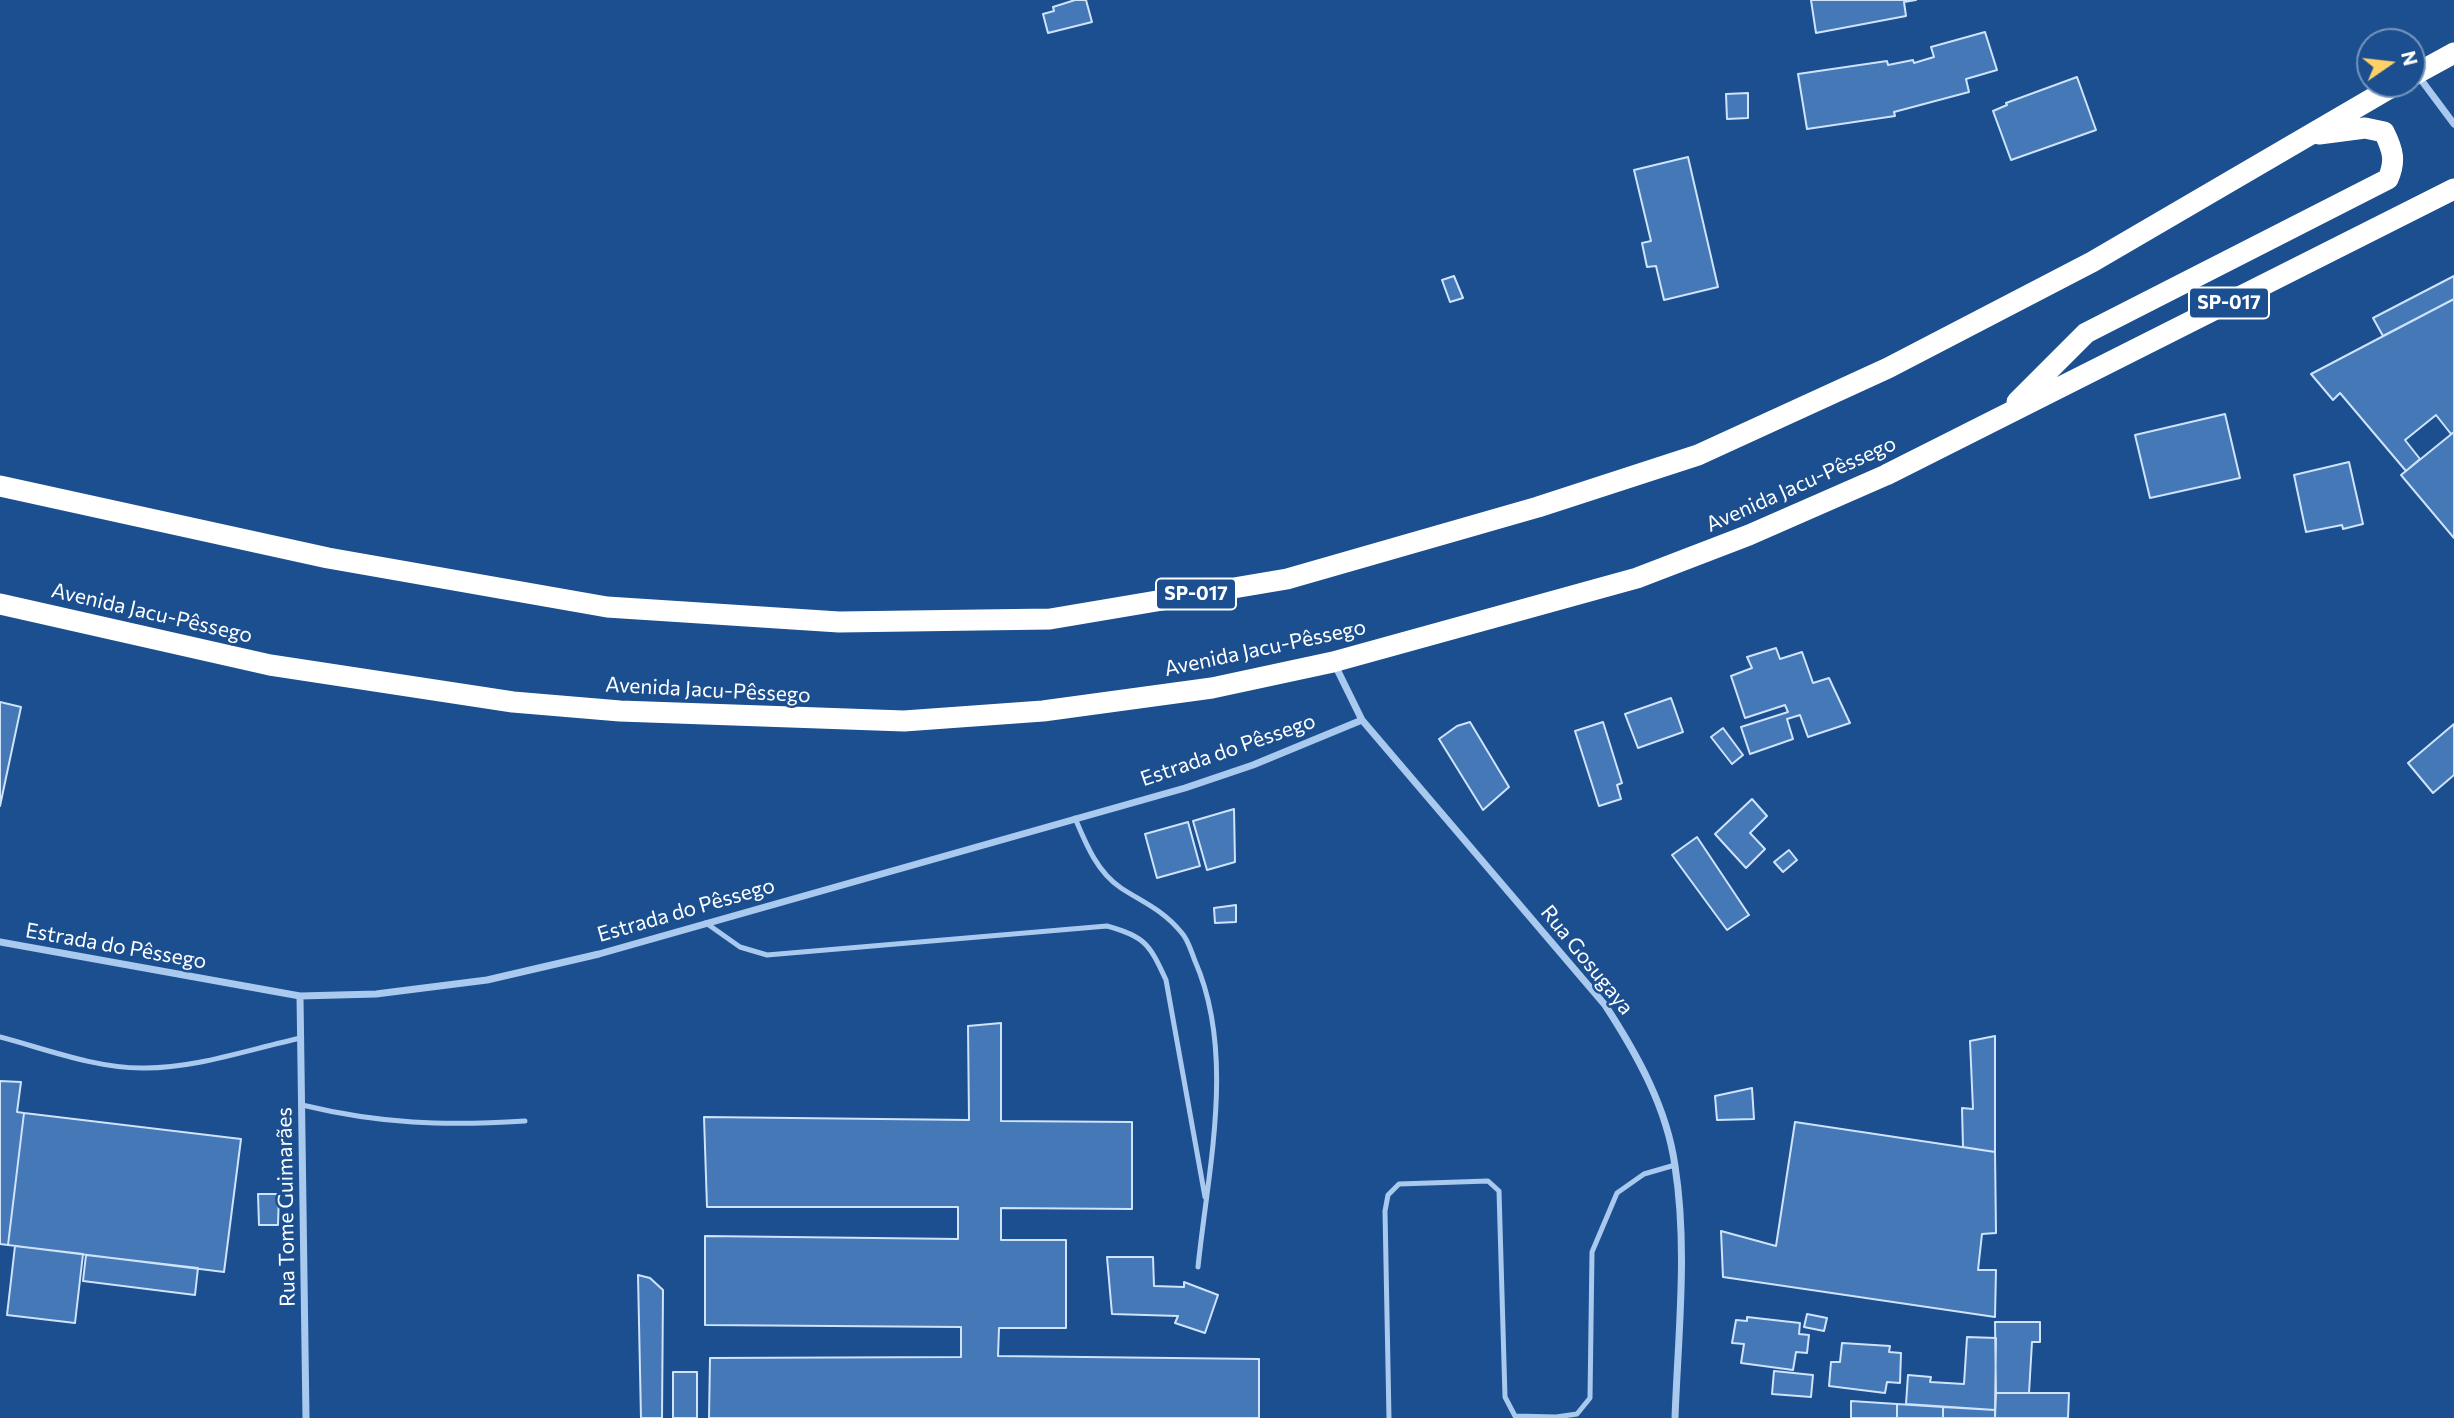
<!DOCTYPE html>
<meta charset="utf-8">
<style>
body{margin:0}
#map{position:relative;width:2454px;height:1418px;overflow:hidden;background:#1b4f8f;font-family:Commissioner,sans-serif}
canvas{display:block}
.north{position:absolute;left:2356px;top:28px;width:70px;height:70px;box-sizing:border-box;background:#1b4f8f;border:2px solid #7695bc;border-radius:50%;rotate:76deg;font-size:19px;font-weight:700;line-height:28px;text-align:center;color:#fff}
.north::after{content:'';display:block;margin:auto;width:24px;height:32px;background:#ffd166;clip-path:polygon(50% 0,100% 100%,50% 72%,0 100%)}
</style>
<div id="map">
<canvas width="2454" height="1418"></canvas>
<div class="north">N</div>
</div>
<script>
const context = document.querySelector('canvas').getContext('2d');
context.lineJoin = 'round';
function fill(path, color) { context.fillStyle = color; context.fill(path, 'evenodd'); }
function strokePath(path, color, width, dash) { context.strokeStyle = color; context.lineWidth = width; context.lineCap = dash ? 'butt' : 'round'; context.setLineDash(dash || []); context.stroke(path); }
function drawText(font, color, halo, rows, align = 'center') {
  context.font = font + ' Commissioner,sans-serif'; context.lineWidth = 5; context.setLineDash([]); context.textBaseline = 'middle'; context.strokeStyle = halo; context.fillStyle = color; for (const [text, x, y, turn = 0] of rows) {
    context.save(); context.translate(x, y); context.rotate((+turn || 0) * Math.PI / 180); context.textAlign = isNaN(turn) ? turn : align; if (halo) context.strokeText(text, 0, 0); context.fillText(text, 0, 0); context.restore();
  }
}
const building = new Path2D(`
 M1075 0H1086L1092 22 1048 33 1043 14 1054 11 1053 7Z
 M1811 0H1916L1904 2 1906 16 1816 33Z
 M1985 32 1997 70 1966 79 1969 92 1894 112 1895 116 1807 129 1798 74 1887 61 1888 65 1913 60 1914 63 1934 57 1931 47Z
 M2077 77 2096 130 2011 160 1993 111 2007 105 2006 103Z
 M1748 93V118L1727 119 1726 94Z
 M1688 157 1718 287 1664 300 1656 266 1647 267 1642 243 1651 241 1634 170Z
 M1454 276 1463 298 1450 302 1442 280Z
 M2454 276V299L2383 336 2373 318Z
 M2454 299V432L2451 434 2436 415 2405 440 2420 459 2406 471 2340 393 2333 400 2311 374Z
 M2225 414 2240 478 2150 498 2135 435Z
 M2454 432V538L2401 475Z
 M2349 462 2363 524 2343 529 2342 525 2306 532 2294 475Z
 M1776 648 1780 659 1802 652 1813 683 1829 678 1850 723 1808 737 1800 715 1787 719 1793 739 1750 754 1741 727 1788 712 1785 705 1745 718 1731 676 1752 668 1747 657Z
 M1671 698 1683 732 1638 748 1625 714Z
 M0 702 21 707 0 806Z
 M1470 722 1509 787 1483 810 1439 739 1457 726Z
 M1603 722 1622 783 1617 785 1621 799 1599 806 1575 731Z
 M2454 724V775L2433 793 2408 763Z
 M1723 728 1743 755 1732 764 1711 737Z
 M1752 799 1767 816 1750 833 1765 849 1746 868 1715 834Z
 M1234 809 1235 862 1207 870 1193 821Z
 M1188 822 1200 866 1157 878 1145 834Z
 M1697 837 1749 915 1727 930 1672 855Z
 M1789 850 1797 860 1783 872 1774 862Z
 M1236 905V922L1215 923 1214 908Z
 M1001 1023V1121L1132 1122V1209L1001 1208V1240H1066V1328H999L998 1356 1259 1359V1418H709L710 1358 961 1357V1327L705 1325V1236L958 1239V1207H707L704 1117 969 1120 968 1026Z
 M1995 1036V1152L1963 1147 1962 1108 1973 1109 1970 1041Z
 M0 1081 21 1082 17 1112 24 1113 8 1245 0 1244Z
 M1752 1088 1754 1119 1717 1120 1715 1096Z
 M24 1113 241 1139 224 1272 8 1245Z
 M1795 1122 1995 1152 1996 1233 1982 1234 1978 1270H1996L1995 1317 1723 1277 1721 1231 1776 1246Z
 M258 1194H279L278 1225H259Z
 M15 1246 83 1254 75 1323 7 1315Z
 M86 1255 198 1268 195 1295 83 1281Z
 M1107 1257H1153L1154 1286 1184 1287V1282L1218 1295 1205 1333 1175 1323 1178 1316 1112 1314Z
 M638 1275 650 1278 663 1290 662 1418H641Z
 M1807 1314 1827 1318 1824 1331 1804 1327Z
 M1747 1317 1800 1323 1799 1334 1809 1335 1807 1353 1796 1352 1793 1370 1741 1363 1744 1344 1732 1343 1736 1320 1747 1321Z
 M1995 1322H2040V1342H2032L2029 1393H1996Z
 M1967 1337 1996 1338 1995 1410 1906 1404 1908 1375 1931 1377 1930 1382 1964 1384Z
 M1842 1343 1890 1346 1889 1352 1901 1353 1900 1383 1887 1382 1885 1393 1829 1386 1831 1362H1840Z
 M1774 1371 1813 1375 1811 1397 1772 1394Z
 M673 1372H697V1418H673Z
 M1996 1393H2069L2068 1418H1995Z
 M1851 1401 1897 1404V1418H1851Z
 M1897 1404 1943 1407V1418H1897Z
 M1943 1407 1995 1410V1418H1943Z`);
fill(building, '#4478b7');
strokePath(building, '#cfe3fa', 2);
strokePath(new Path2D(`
 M1075 818C1086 844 1097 872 1121 888 1144 903 1163 910 1181 932 1188 939 1191 951 1195 961 1236 1054 1208 1169 1198 1267
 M706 923 740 947 767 955 1107 926C1145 936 1150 945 1166 980L1205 1197
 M0 1037C46 1049 94 1068 142 1068 194 1069 250 1049 301 1038
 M302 1105C381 1124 444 1126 525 1121
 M1389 1418 1385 1211 1388 1195 1399 1184 1488 1181 1499 1191 1505 1397 1515 1416 1556 1417 1577 1414 1590 1398 1592 1252 1617 1193 1644 1174 1675 1165`), '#a9c9ee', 5);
strokePath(new Path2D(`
 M2419 77 2454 124
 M1334 663 1362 720 1605 1005C1637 1054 1667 1108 1675 1166 1688 1249 1678 1335 1675 1418
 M0 942 300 996 376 994 487 980 599 954 1185 788 1253 765 1362 720
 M300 996 306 1418`), '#a9c9ee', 7);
strokePath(new Path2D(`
 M2412 76 2454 53
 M2017 402 2086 333 2388 179C2396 161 2393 150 2384 132L2365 128 2319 134
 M0 486 328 558 607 607 839 622 1050 619 1287 579 1538 507 1698 455 1888 368 2092 262 2397 84
 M0 604 270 665 513 702 620 711 904 721 1043 711 1212 688 1333 662 1637 578 1749 535 1886 475 2454 189`), '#fff', 21);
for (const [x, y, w] of [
 [2229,303,80],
 [1196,594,80]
]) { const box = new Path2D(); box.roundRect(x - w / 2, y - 15.5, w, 31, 5); context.fillStyle = '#1b4f8f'; context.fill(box); strokePath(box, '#fff', 2); }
drawText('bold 19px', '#fff', null, [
 ["SP-017",2229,303],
 ["SP-017",1196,594]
]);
drawText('21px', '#fff', '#1b4f8f', [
 ["Avenida Jacu-Pêssego",1801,484,-24],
 ["Avenida Jacu-Pêssego",152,613,13],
 ["Avenida Jacu-Pêssego",1265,648,-12],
 ["Avenida Jacu-Pêssego",708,690,3],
 ["Estrada do Pêssego",1228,750,-19],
 ["Estrada do Pêssego",686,910,-16],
 ["Estrada do Pêssego",116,946,10],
 ["Rua Gosugaya",1587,960,51],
 ["Rua Tome Guimarães",286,1207,-91]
]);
</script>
